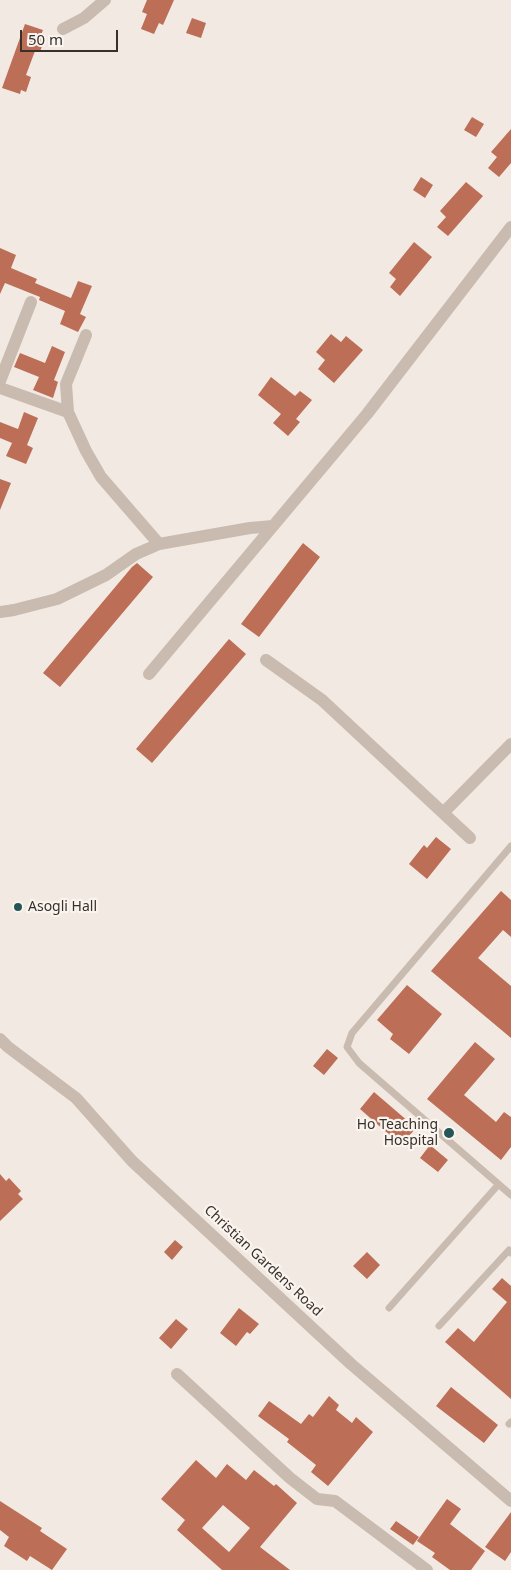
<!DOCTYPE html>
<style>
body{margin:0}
#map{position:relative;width:511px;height:1570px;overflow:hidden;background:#f2eae2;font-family:"Noto Sans",sans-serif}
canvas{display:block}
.scale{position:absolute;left:20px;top:30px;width:98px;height:22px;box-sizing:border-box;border:2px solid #39302c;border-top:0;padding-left:6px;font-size:15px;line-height:18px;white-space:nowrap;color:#39302c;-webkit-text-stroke:4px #faf4ef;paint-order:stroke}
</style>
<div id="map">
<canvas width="511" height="1570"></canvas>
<div class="scale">50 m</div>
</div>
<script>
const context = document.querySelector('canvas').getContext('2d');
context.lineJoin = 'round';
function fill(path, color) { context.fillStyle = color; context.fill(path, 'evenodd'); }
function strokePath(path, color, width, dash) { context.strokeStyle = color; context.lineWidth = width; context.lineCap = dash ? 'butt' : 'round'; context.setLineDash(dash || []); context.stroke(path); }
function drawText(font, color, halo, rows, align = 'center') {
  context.font = font + ' "Noto Sans",sans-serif'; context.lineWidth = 4.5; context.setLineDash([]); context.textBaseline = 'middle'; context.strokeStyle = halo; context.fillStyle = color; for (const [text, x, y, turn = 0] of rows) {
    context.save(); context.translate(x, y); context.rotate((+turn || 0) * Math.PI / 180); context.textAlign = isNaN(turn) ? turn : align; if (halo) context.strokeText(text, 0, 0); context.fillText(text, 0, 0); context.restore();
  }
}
fill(new Path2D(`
 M147 0H174L163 25 159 23 154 34 141 29 147 14 142 12Z
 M192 18 206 23 201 38 186 33Z
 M25 24 43 30 41 35 45 37 40 52 35 51 26 75 31 77 26 92 21 90 20 94 2 88Z
 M472 117 484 124 476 137 464 130Z
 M511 129V163L499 177 488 168 497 157 491 152Z
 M421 177 433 185 425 198 413 190Z
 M466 182 483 196 448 236 437 227 446 217 440 211Z
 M414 242 432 257 400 296 390 287 396 279 389 273Z
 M0 248 16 255 11 268 37 279 35 283 71 298 78 281 92 286 80 314 86 317 78 332 60 324 65 311 39 300 40 297 5 283 0 294Z
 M331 334 341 342 346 336 363 350 334 383 318 369 325 360 316 352Z
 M52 346 65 352 54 380 58 382 53 398 33 390 39 377 14 367 20 353 45 363Z
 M271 377 295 396 300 391 312 400 296 419 300 422 288 436 273 423 281 414 258 395Z
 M24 412 38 418 27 445 33 448 26 464 6 456 12 443 0 438V422L18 429Z
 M0 479 11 483 0 510Z
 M303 543 320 557 259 637 241 624Z
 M137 563 153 577 60 687 43 673 132 567Z
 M229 639 246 654 152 763 136 749Z
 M436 837 451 849 427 879 409 864 424 845 427 848Z
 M501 891 511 900V937L503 930 478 958 511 986V1038L431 971Z
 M407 985 442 1014 409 1054 390 1039 393 1034 377 1020Z
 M475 1042 495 1059 464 1095 496 1122 504 1112 511 1117V1147L501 1160 427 1099Z
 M327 1049 338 1058 324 1075 313 1066Z
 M374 1092 416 1128 401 1145 360 1109Z
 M430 1145 448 1160 438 1172 420 1158Z
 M0 1174 6 1181 9 1178 21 1191 18 1194 23 1199 0 1221Z
 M175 1240 183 1247 172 1260 164 1252Z
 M367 1252 380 1265 367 1279 353 1266Z
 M502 1278 511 1286V1399L445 1342 458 1328 474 1342 507 1302 492 1289Z
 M239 1308 259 1324 250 1334 247 1332 236 1346 220 1333Z
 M176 1319 188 1329 171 1349 159 1338Z
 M451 1387 498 1425 484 1443 436 1406Z
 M329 1396 339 1405 336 1410 352 1423 356 1417 373 1432 328 1486 311 1472 316 1465 287 1442 289 1439 258 1416 269 1401 301 1424 309 1414 313 1417Z
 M196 1460 216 1478 227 1464 246 1480 254 1470 274 1486 276 1484 297 1503 260 1547 290 1570H222L177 1530 185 1520 161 1499ZM223 1505 250 1528 229 1552 202 1528Z
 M447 1499 461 1509 450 1524 485 1551 471 1570H450L432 1557 435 1553 417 1541Z
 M0 1501 42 1528 40 1531 67 1549 52 1570 30 1556 27 1561 4 1546 9 1537 0 1530Z
 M511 1512V1552L505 1561 485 1547Z
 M396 1521 419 1537 413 1545 390 1529Z`), '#bc6e57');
strokePath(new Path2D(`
 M511 846 352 1033 347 1047 359 1063 511 1195
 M389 1308 498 1185
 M439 1326 509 1250 511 1253
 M509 1424 511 1422`), '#c9bbaf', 7);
strokePath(new Path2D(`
 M63 29 84 18 105 0
 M86 335 66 384 68 412 86 451 101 477 159 544
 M0 381 31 302
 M0 388 68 412
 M0 612 14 610 57 599 106 575 136 554 159 544 250 528 273 526
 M266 660 322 700 470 838
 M149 674 367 414 511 227
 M443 813 511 744
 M0 1039 8 1047 76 1098 132 1161 351 1364 511 1501
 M177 1374 290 1478 317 1499 335 1501 427 1570`), '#c9bbaf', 12);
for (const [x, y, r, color] of [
 [18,907,5,"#255557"],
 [449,1133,6,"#255557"]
]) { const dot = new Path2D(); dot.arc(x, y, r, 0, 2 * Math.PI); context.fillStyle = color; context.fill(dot); strokePath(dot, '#faf4ef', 2); }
drawText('14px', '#39302c', '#faf4ef', [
 ["Asogli Hall",28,907],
 ["Ho Teaching",438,1125,"right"],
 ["Hospital",438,1141,"right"]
], 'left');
drawText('14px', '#39302c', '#faf4ef', [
 ["Christian Gardens Road",263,1261,43]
]);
</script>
